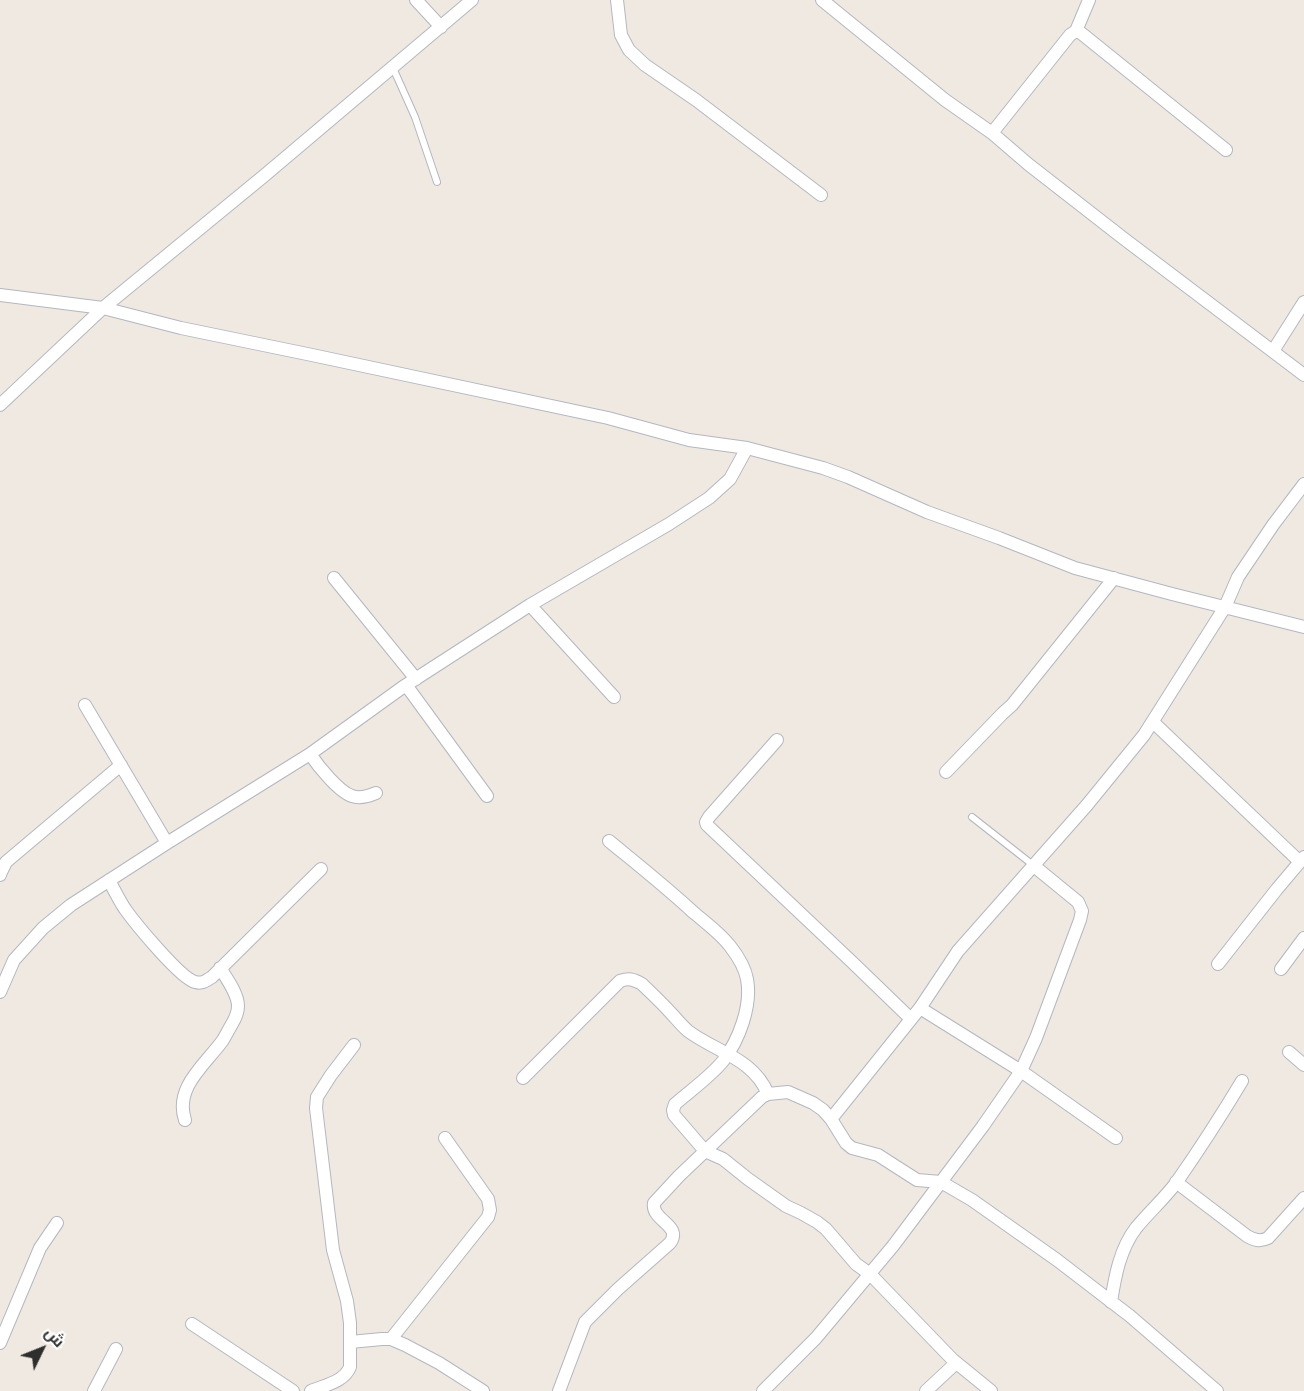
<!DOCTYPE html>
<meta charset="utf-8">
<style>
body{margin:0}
#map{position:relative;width:1304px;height:1391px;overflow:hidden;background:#efe9e1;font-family:Manrope,Cairo,sans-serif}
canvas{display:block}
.north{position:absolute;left:12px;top:1319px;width:60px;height:60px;-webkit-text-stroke:4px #fff;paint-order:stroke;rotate:47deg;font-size:16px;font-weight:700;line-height:24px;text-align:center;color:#2e2e2e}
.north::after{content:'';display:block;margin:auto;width:21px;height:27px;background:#2e2e2e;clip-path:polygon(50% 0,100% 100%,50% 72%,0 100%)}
</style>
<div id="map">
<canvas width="1304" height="1391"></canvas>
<div class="north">ش</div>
</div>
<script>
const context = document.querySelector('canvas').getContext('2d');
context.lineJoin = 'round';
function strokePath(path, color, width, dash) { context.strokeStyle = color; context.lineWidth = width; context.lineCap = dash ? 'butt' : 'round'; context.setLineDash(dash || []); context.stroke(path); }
const service = new Path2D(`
 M393 68 415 117 437 182
 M972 817 1033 865`);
const minor = new Path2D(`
 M416 0 441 27
 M617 0 621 35 629 50 645 65 696 100 821 195
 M822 0 945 100 992 133 1028 164 1123 238 1304 375
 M1076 31 1089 0
 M992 133 1070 35 1076 31 1081 33 1226 150
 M0 295 103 308 181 328 312 355 608 418 689 440 747 448 823 468 848 477 927 512 999 538 1075 568 1172 594 1304 627
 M1273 351 1304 302
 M0 405 103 308 265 175 472 0
 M334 578 416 679
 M530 605 614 697
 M406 685 487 796
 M85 705 167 843
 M1153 722 1300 862
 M777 740 709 817 706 822 707 825 852 962 911 1019
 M310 754C318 766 339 792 352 796 360 799 369 796 376 793
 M946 772 1003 713 1012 705 1114 578
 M609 841C637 864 666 887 693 912 706 923 720 933 730 946 737 955 745 968 747 979 752 1006 739 1040 723 1061 711 1076 690 1091 675 1104L673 1110 674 1115 705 1151 723 1159 748 1179 786 1206 801 1213 817 1222 826 1229 856 1264 870 1274 953 1360 991 1391
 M0 875 1 872 6 862 121 765
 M109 880C114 890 119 900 125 909 135 923 180 978 195 982 202 984 206 981 212 977L321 869
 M1218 964 1277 889 1304 857
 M1281 969 1304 938
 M0 992 14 960 43 928 71 905 167 843 310 754 403 687 530 605 669 524 709 498 730 479 747 448
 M920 1008 1021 1071 1116 1138
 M1289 1052 1304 1065
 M523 1078 620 981C629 978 633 979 642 984 651 993 660 1001 669 1011 675 1017 681 1025 688 1031 716 1052 753 1058 768 1094
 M831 1119 920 1008 958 951 1087 805 1144 735 1225 607 1238 577 1273 525 1304 484
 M185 1120C174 1087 206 1064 223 1040 226 1035 229 1029 232 1024 235 1019 238 1012 238 1006 238 994 227 979 220 968
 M1176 1182 1247 1236C1254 1240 1260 1242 1268 1238L1304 1198
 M1111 1302C1115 1276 1120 1249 1136 1228 1149 1212 1164 1199 1176 1183 1199 1150 1221 1116 1242 1081
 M192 1324 293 1391
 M391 1339 488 1217 490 1210 488 1199 445 1138
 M350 1342 382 1339H391L405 1345 439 1363 483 1391
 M0 1343 40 1248 57 1223
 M94 1391 116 1349
 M311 1391C325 1385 344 1382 350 1367V1323L347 1301 333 1250 316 1108 317 1097 331 1075 354 1045
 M559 1391 585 1322 618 1289 670 1243C683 1225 651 1221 654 1203L679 1176 762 1097 768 1094 788 1092 813 1103 823 1110 831 1119 846 1143 852 1148 878 1155 917 1180 941 1182 972 1200 1057 1260 1130 1316 1217 1391
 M763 1391 816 1338 893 1246 983 1126 1021 1071 1036 1038 1080 920 1082 911 1078 902 1034 866
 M926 1391 956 1363`);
strokePath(service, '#b4b7c1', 8);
strokePath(minor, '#b4b7c1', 14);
strokePath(service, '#fff', 6);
strokePath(minor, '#fff', 12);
</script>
